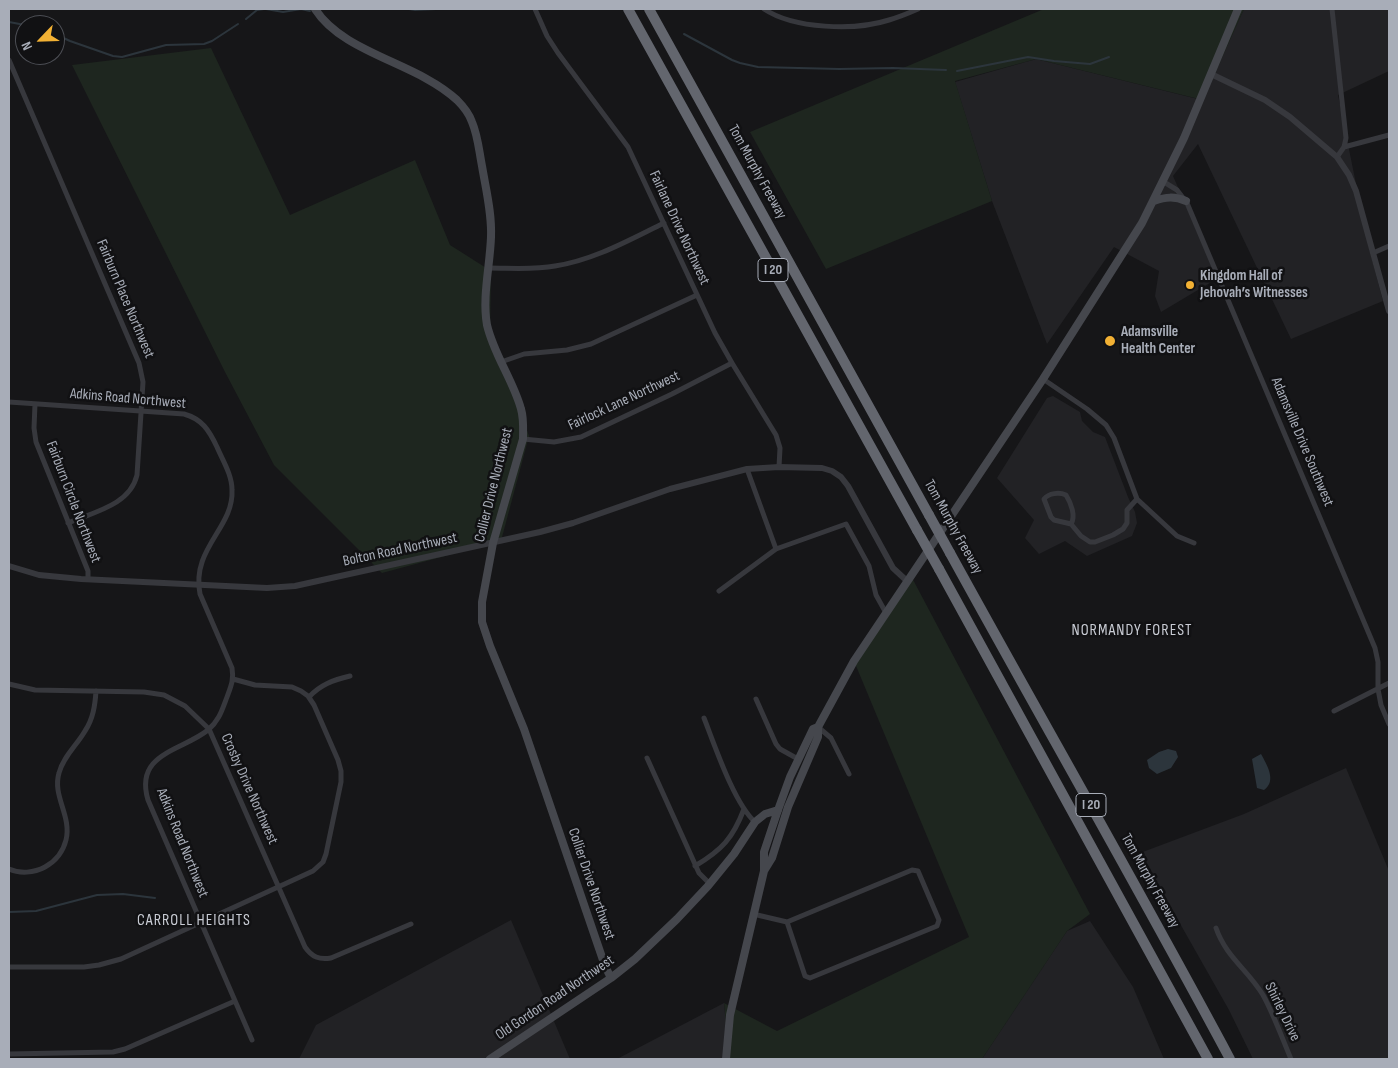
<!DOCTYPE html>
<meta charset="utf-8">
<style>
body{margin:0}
#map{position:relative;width:1398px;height:1068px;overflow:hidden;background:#161618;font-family:"Sofia Sans Condensed",sans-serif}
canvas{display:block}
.frame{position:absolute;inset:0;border:10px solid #a8adb8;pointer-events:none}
.north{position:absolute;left:15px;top:15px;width:50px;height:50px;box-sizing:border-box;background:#111113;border:1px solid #4d4f55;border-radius:50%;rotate:246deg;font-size:14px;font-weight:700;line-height:20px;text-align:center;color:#a8adb8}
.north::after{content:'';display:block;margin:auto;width:18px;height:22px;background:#f2b134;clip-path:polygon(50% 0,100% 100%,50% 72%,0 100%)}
</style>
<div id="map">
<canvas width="1398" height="1068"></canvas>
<div class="frame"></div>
<div class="north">N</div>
</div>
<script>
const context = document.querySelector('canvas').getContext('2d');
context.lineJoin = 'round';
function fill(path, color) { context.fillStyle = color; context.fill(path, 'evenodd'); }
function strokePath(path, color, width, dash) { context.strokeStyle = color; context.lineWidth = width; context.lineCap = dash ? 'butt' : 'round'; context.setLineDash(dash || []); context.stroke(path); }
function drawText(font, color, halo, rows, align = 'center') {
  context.font = font + ' "Sofia Sans Condensed",sans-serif'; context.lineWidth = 5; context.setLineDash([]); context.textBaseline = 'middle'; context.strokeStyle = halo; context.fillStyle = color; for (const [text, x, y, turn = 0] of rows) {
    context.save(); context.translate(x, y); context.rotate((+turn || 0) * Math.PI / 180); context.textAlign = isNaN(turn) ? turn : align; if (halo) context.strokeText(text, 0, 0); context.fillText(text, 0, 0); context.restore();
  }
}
fill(new Path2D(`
 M1244 9H1389V71L1338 95 1369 248 1383 301 1291 339 1198 144 1173 176 1218 278 1161 312 1155 296 1159 271 1114 247 1047 344 992 201 955 82 1036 59 1202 100Z
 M1053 396 1080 412 1082 421 1093 432 1105 437 1128 497 1135 512 1137 523 1132 536 1087 556 1065 541 1039 554 1025 538 1034 520 997 478 1047 398Z
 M1346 768 1389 871V1059H1253L1229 1010 1140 853 1244 814Z
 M511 920 570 1059H299L316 1025Z
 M1090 921 1133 987 1164 1059H982L1067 931Z
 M724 1003 727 1035V1059H617Z`), '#222225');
fill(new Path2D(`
 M1044 9H1244L1203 100 1036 59 955 81 992 201 826 269 750 132Z
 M211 48 290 215 415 160 450 245 491 271 490 335 508 375 529 436 501 541 382 573 274 465 225 372 72 65Z
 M910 574 1090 914 1067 931 982 1059H727V1035L724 1003 777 1031 969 937 854 661Z`), '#1e261f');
fill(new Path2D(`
 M1168 749 1176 751 1178 757 1171 768 1157 774 1149 768 1147 760 1159 752Z
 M1261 754C1267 765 1277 781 1264 790L1257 788 1252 759Z`), '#2c353c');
strokePath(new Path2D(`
 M266 9 283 12 301 9 310 11
 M409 9 415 10 436 9
 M615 9H617
 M246 19 257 10 264 9
 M9 22 25 25
 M55 34 70 41 113 56 122 57 166 45 204 44 212 41 238 24
 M684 34 732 60 740 63 758 67 839 69 893 68 946 70
 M957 71 1028 57 1054 61 1090 64 1109 57
 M9 912 36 911 97 895 123 894 155 898`), '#2c353c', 2);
strokePath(new Path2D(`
 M535 9 547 36 558 53 628 147 715 333 732 363 776 435 780 448 779 467
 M764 9C794 29 855 31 889 20 899 17 909 13 918 9
 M1332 9 1346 138 1344 147 1337 157
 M9 60 139 363 143 382 137 475C130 505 94 512 68 523
 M1344 147 1389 135
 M1164 182 1177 190 1187 203 1375 648 1378 662V689L1381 705 1389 724
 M1373 253 1389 246
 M489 268C511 268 534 270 555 266 594 260 629 240 664 223
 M501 362 524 354 567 350 591 344 697 295
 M1043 379 1087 409 1106 425 1114 438 1137 499 1177 536 1194 543
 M9 402 184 414C202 419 209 430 217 447 223 461 232 475 232 490 234 528 191 548 200 594L232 668C234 680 231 686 227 697 222 710 219 721 208 730 182 751 134 753 148 800L252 1040
 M35 404 34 428 36 442 88 571V579
 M523 439 554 442 581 437 672 394 732 363
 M747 469 776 549
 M1071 524C1076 516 1071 503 1066 495 1059 492 1049 493 1044 499L1051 517 1054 520 1071 524 1081 536 1090 542H1095L1113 535 1123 529 1127 523V510L1137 499
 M719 591 776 549 846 524 869 566 876 595 886 613
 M9 684 35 690 144 692 164 695 185 706 209 729 305 947C312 957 319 960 331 958L411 924
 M309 697C320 685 333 680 350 676
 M756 699 776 744 780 749 798 759
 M1334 711 1389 683
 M704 718C715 746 734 803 755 822
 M818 727 831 738 849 774
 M647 758 699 873 710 884
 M695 866C722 850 733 838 744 809
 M9 869C20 874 34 873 45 867 56 861 63 852 66 840 72 816 52 796 59 773 63 757 77 745 85 731 93 719 95 706 96 691
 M753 914 787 922 912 870 918 871 939 920 937 926 810 978 805 976 787 922
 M1216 928C1226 957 1248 970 1263 995 1274 1015 1282 1038 1291 1059
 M9 967H84L99 965 121 959 313 871 323 862 326 854 341 782V771L338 760 314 705 308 696 301 691 292 687 255 685 233 679
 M9 1054 113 1052 125 1049 235 1001`), '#37383d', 5);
strokePath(new Path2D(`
 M1211 74 1265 100 1290 117 1337 157 1349 175 1356 191 1389 311
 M9 566 39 575 81 579 267 588 295 586 540 532 573 523 670 489 747 469 779 467 822 468 832 471 841 477 848 486 893 568 907 581`), '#37383d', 6);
strokePath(new Path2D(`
 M315 9C344 54 416 62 457 100 463 106 469 113 472 122 478 136 479 151 482 166 486 190 492 213 491 237 490 266 482 297 487 325 494 355 513 380 521 409 524 419 523 429 523 439L493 543 482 602V622L490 646 524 729 605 966 611 978
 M1154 201C1166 197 1174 196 1186 201
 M764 871 772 858 788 807 818 737V727
 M490 1059 611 978 635 959 677 919 708 886 734 854 755 822 765 814 778 810
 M726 1059 730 1015 764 871V852L778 810 790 777 813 729 818 727 854 661 1043 379 1142 223 1184 138 1238 9`), '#45474d', 8);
strokePath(new Path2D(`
 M628 9 917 530
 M649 9 929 515
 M950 553C1043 722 1139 889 1230 1059
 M939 569 1208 1059`), '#63666e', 10);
strokePath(new Path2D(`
 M929 515 950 553
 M917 530 939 569`), '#63666e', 10);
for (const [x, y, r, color] of [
 [1190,285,5,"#f2b134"],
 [1110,341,6,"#f2b134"]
]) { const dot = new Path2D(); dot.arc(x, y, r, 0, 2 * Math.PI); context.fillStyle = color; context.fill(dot); strokePath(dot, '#111113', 2); }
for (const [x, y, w] of [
 [773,270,30],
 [1091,805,30]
]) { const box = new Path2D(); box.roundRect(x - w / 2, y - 11.5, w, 23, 4); context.fillStyle = '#111113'; context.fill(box); strokePath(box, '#a8adb8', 1); }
drawText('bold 14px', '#a8adb8', null, [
 ["I 20",773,270],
 ["I 20",1091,805]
]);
drawText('15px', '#a8adb8', '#111113', [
 ["Tom Murphy Freeway",757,172,61],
 ["Fairlane Drive Northwest",679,228,65],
 ["Fairburn Place Northwest",125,299,67],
 ["Adkins Road Northwest",128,399,5],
 ["Fairlock Lane Northwest",624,401,-25],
 ["Adamsville Drive Southwest",1302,442,67],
 ["Collier Drive Northwest",494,485,-76],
 ["Fairburn Circle Northwest",73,502,69],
 ["Tom Murphy Freeway",953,527,61],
 ["Bolton Road Northwest",400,550,-12],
 ["Crosby Drive Northwest",249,789,66],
 ["Adkins Road Northwest",182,843,68],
 ["Tom Murphy Freeway",1150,881,61],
 ["Collier Drive Northwest",591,884,71],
 ["Old Gordon Road Northwest",555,998,-34],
 ["Shirley Drive",1282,1012,64]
]);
drawText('bold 15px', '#a8adb8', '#111113', [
 ["Kingdom Hall of",1200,276],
 ["Jehovah’s Witnesses",1200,293],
 ["Adamsville",1121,332],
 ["Health Center",1121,349]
], 'left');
context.letterSpacing = '1px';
drawText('16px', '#c9ccd4', '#111113', [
 ["NORMANDY FOREST",1132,631],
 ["CARROLL HEIGHTS",194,921]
]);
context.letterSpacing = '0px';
</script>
